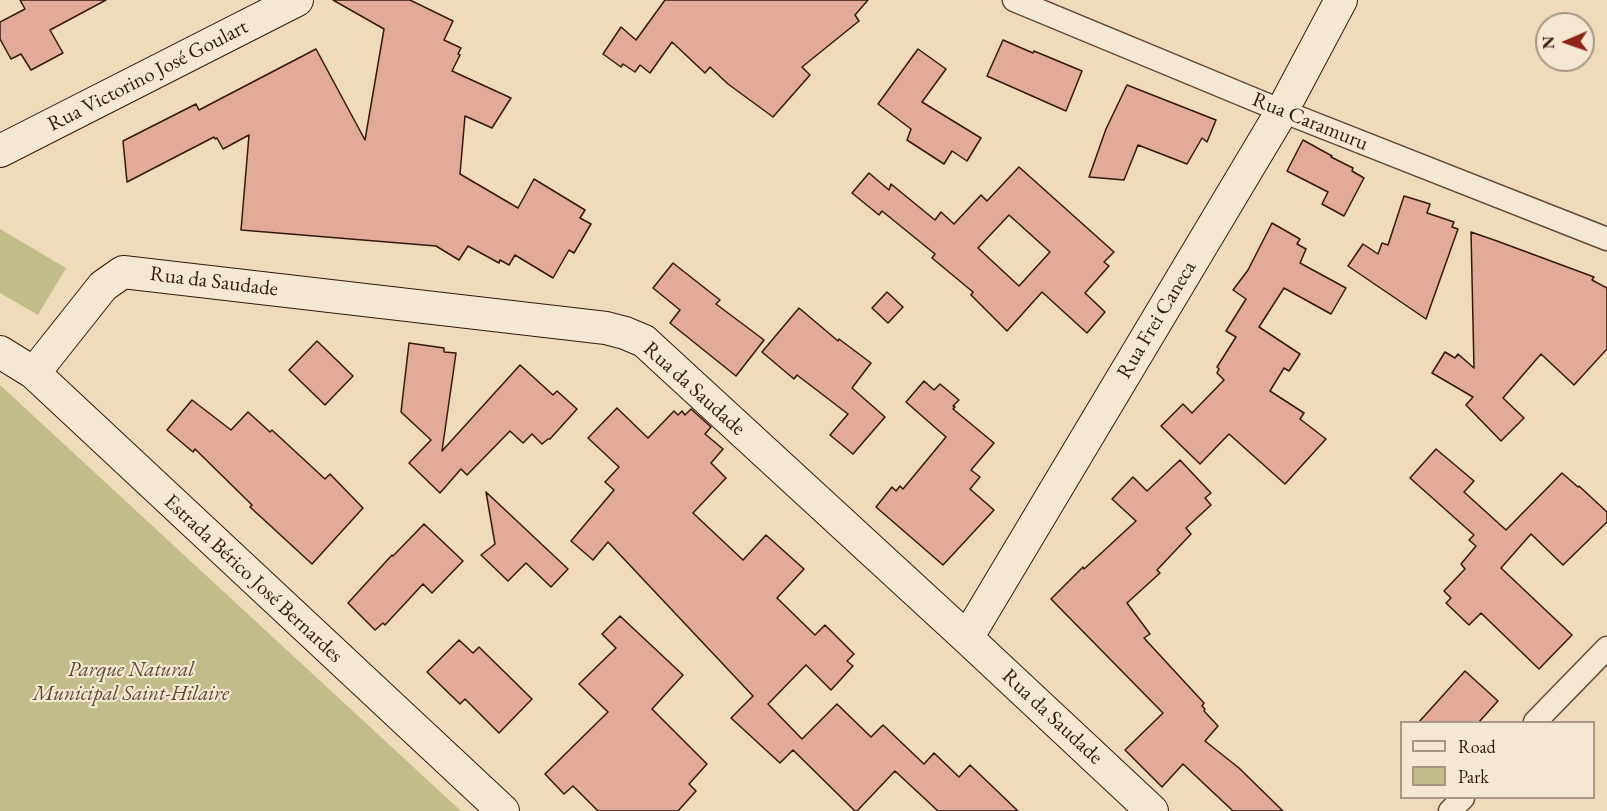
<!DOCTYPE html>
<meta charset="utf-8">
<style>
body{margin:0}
#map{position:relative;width:1607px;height:811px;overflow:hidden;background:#efdbb9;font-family:"EB Garamond",serif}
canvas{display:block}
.legend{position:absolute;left:1400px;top:721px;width:195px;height:78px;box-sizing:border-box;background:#f5e8d2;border:2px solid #a89584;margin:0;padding:8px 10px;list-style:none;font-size:18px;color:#34180e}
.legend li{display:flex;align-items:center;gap:12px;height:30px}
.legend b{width:30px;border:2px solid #a89584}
.north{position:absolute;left:1535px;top:12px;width:60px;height:60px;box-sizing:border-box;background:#f5e8d2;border:2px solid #a89584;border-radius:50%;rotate:268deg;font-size:16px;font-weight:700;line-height:24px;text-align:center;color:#34180e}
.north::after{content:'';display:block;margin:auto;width:21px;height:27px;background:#8f2418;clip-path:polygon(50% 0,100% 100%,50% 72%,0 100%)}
</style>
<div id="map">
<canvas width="1607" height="811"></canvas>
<ul class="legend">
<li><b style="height:8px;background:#f5e8d2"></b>Road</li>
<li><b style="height:16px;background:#c1bd8a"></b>Park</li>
</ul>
<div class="north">N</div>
</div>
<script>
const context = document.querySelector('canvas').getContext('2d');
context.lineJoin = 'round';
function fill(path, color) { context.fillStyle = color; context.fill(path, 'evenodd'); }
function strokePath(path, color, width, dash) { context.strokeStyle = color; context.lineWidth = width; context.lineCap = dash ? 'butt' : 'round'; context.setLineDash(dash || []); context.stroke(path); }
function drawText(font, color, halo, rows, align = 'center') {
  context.font = font + ' "EB Garamond",serif'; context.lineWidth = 4.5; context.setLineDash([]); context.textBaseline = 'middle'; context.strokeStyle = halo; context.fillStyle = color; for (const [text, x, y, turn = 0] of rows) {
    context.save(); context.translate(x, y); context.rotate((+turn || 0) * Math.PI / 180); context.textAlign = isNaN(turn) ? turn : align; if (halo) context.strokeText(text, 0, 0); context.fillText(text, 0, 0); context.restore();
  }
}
fill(new Path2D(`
 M0 229 66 268 38 315 0 293Z
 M0 385 461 811H0Z`), '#c1bd8a');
const building = new Path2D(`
 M20 0H106L50 30 63 53 31 70 21 54 11 59 0 39V22L25 9Z
 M333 0H410L453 21 444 40 461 48 458 54 460 55 452 71 511 98 492 128 465 116 460 174 518 208 534 179 585 210 580 218 591 224 574 253 569 250 553 278 515 255 509 265 500 260 499 263 468 246 459 260 436 246 241 230 249 135 223 149 217 138 215 139 214 137 127 182 123 141 196 104 199 110 316 49 365 140 384 29Z
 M665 0H868L855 15 859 21 802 67 810 75 773 117 728 84 710 67 705 73 672 42 650 73 640 65 635 72 623 64 621 67 603 54 621 27 636 40Z
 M1003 40 1033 53 1034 51 1082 71 1066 111 987 76Z
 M918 49 946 69 922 102 981 138 967 161 952 151 944 164 907 140 911 129 878 104Z
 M1127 85 1216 120 1207 142 1202 138 1187 164 1138 145 1124 180 1089 177 1106 129Z
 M1303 140 1332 156 1331 157 1353 168 1352 171 1364 178 1344 216 1322 204 1328 192 1287 171Z
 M1019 167 1114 252 1104 262 1109 266 1085 293 1105 312 1087 333 1042 292 1007 331 971 295 973 292 932 258 935 254 882 211 879 215 852 193 869 173 889 190 891 184 935 220 941 212 954 224 981 195 987 201ZM1009 215 1050 252 1019 286 978 248Z
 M1404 196 1430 204 1427 213 1454 222 1452 227 1458 229 1426 319 1348 266 1363 244 1378 254 1382 243 1388 245Z
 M1272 223 1300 239 1297 244 1306 249 1300 263 1346 288 1331 314 1284 288 1259 327 1300 354 1289 371 1284 368 1270 391 1304 413 1300 419 1326 439 1285 484 1229 434 1200 464 1161 426 1183 404 1192 413 1224 380 1217 373 1219 369 1217 367 1236 337 1226 331 1246 299 1233 290 1248 270Z
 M1471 232 1497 241 1594 277 1592 280 1607 288V349L1574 385 1541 354 1503 398 1524 418 1501 441 1466 405 1473 397 1432 373 1445 352 1455 358 1458 354 1474 368Z
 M673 263 720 300 716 304 764 340 736 376 670 323 680 310 653 288Z
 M887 292 903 307 888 323 872 308Z
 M799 308 838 341 839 339 871 363 852 388 885 417 853 454 830 435 848 414 797 375 794 379 762 352Z
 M317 341 353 376 325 405 289 370Z
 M409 343 444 348V352L456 353 442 451 520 365 553 395 557 391 577 409 550 439H548L542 444 532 434 523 443 510 431 467 475 461 469 440 493 409 463 431 440 401 412Z
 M924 381 934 390 940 384 959 400 953 406 955 407 953 409 994 443 971 470 980 477 970 489 994 510 943 565 876 507 892 487 896 491 900 486 903 489 946 437 906 402Z
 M192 400 231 430 248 412 270 432 272 430 325 479 330 474 363 508 312 564 250 507 252 505 195 449 193 452 167 430Z
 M617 408 648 438 674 411 678 415 682 411 685 415 691 409 711 427 705 434 723 449 711 463 726 478 693 513 743 560 766 535 804 569 777 598 815 635 825 625 854 654 847 661 853 666 831 690 806 665 768 704 802 739 837 704 871 737 883 725 924 764 934 753 959 777 970 765 1018 811H938L895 771 857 811H855L793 750 780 763 731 718 753 696 608 542 593 560 571 541 614 490 605 482 619 467 588 438Z
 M1436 449 1474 481 1464 492 1506 530 1562 473 1578 487 1579 486 1607 512V522L1563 565 1531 534 1501 568 1572 635 1539 669 1481 613 1469 625 1446 603 1451 598 1444 591 1465 569 1461 564 1476 546 1469 540 1474 535 1410 478Z
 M1180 460 1211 493 1205 498 1211 505 1186 528 1191 534 1157 570 1160 573 1127 603 1150 634 1144 638 1204 703 1202 706 1205 709 1204 711 1218 726 1205 741 1239 768 1283 811H1233L1183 764 1162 787 1125 750 1163 713 1051 599 1083 567 1084 569 1136 521 1112 499 1133 477 1147 491Z
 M486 492 568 569 551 587 526 563 508 581 481 555 495 544Z
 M424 524 463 561 432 593 423 584 385 625 383 623 375 630 348 603 392 555 393 556Z
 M620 616 683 675 652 709 707 764 689 784 696 791 678 811H598L573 786 564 794 545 774 608 712 579 684 616 648 602 634Z
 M459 640 473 653 479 647 532 699 499 733 465 699 460 704 427 672Z
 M1465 671 1498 701 1478 723H1418Z`);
fill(building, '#e1ab97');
strokePath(building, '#34180e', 1.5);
const street = new Path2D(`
 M1014 0 1282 111 1607 239
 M1535 722 1607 648
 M1450 811 1463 798`);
const secondary = new Path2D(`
 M0 151 297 0
 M0 352 34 373 503 811
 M34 373 103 286 123 272 606 328 625 333 644 341 967 638 1152 811
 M967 638 1282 111 1341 0`);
strokePath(street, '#634939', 25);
strokePath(secondary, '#34180e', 34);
strokePath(street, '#f5e8d2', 22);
strokePath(secondary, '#f5e8d2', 32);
drawText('21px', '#34180e', '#f5e8d2', [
 ["Rua Victorino José Goulart",148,76,-27],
 ["Rua Caramuru",1310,122,22],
 ["Rua da Saudade",214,282,7],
 ["Rua Frei Caneca",1157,320,-59],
 ["Rua da Saudade",694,389,42],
 ["Estrada Bérico José Bernardes",253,579,43],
 ["Rua da Saudade",1052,717,43]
]);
drawText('italic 21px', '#5e4a33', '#f5e8d2', [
 ["Parque Natural",131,670],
 ["Municipal Saint-Hilaire",131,694]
]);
</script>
